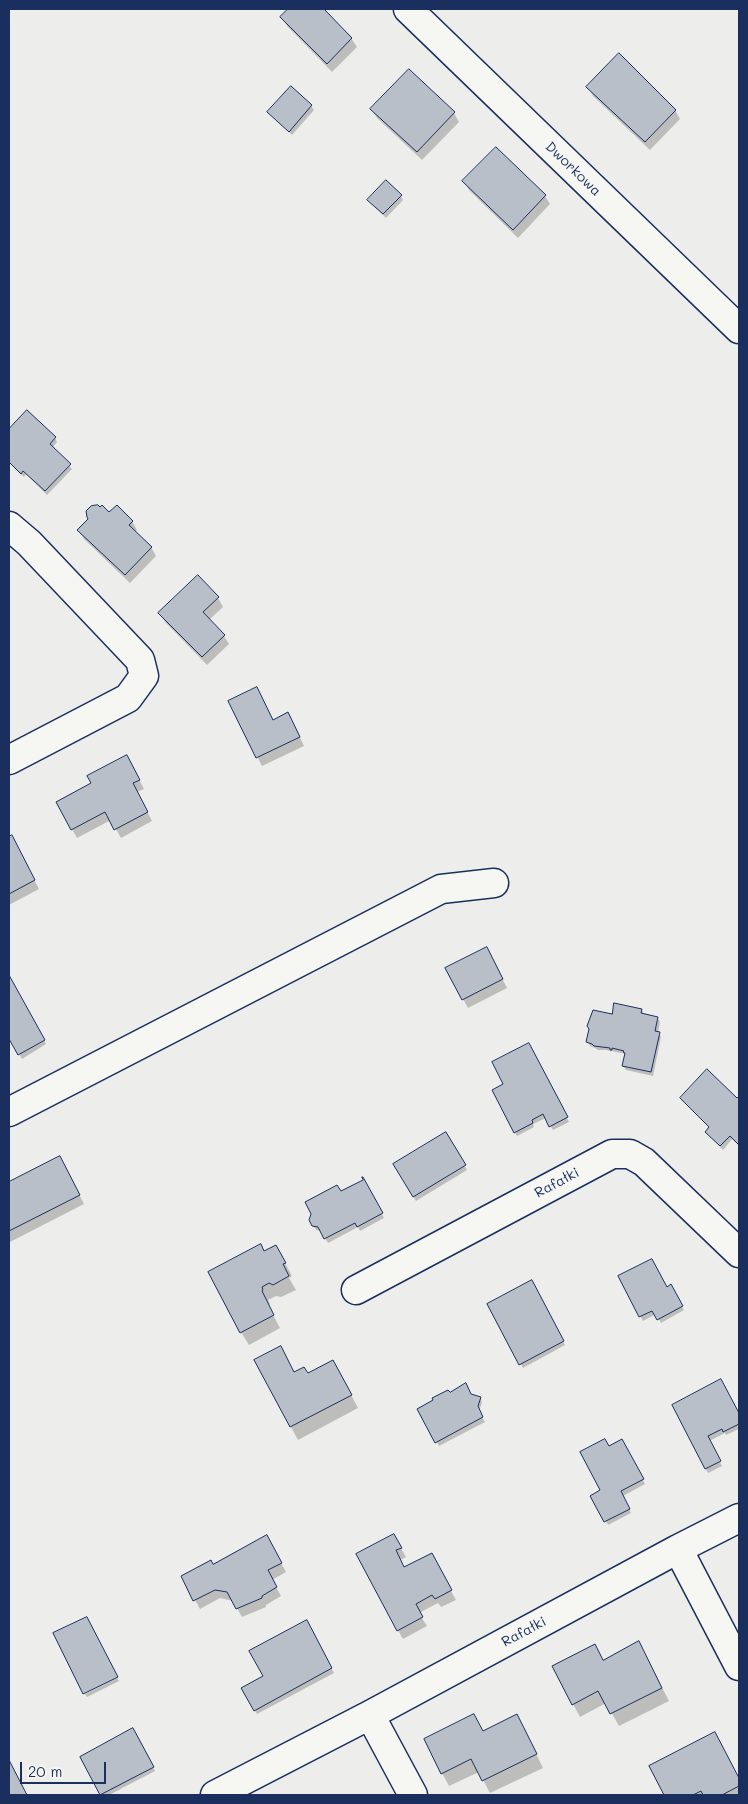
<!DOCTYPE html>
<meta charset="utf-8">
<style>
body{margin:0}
#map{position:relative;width:748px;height:1804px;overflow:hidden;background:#edeeec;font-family:Mali,sans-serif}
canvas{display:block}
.frame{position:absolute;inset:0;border:10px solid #1b2f5e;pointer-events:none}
.scale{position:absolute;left:20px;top:1762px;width:86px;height:22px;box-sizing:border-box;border:2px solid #1b2f5e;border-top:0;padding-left:6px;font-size:15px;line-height:18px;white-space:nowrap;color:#1b2f5e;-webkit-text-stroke:4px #f6f6f2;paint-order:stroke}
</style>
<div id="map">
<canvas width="748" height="1804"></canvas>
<div class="frame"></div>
<div class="scale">20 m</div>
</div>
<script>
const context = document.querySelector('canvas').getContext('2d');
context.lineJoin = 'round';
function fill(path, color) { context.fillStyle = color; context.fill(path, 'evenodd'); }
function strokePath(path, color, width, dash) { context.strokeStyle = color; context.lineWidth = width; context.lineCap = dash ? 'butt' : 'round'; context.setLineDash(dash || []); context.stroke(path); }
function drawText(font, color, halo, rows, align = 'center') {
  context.font = font + ' Mali,sans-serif'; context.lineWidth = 4.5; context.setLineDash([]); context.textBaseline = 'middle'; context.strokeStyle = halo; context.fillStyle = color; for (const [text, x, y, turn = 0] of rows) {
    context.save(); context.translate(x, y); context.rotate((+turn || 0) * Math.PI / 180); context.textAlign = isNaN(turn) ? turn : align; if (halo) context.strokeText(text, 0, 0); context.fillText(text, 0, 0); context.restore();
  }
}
fill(new Path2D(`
 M290 9H322L351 38 357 47 332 72 287 26 282 17Z
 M588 87 675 110 680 119 650 150 593 96Z
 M311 106 314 110 292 135 269 112Z
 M372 109 454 113 459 122 422 160 377 118Z
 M464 181 545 196 550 204 518 238 469 190Z
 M401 196 403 200 386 218 368 200Z
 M27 411 55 438 57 442 52 448 72 469 47 495 26 474 24 477 9 462V431Z
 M109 514 132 521 137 530 135 532 151 547 156 556 130 583 84 539 79 530Z
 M218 598 223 607 209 620 224 636 229 644 207 665 165 622 160 613Z
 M230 702 273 721 293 723 304 746 262 766Z
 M132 766 144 789 137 792 152 821 121 838 111 820 77 838 72 829Z
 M11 837 39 889 9 905V838Z
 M491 957 507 988 468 1008 463 999Z
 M9 978 46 1044 22 1059 9 1036Z
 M642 1010 644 1015 657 1018 660 1022 658 1033 661 1037 653 1076 626 1070 623 1066 626 1054 606 1050H598L595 1048 590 1046 588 1042 613 1016Z
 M529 1044 569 1122 553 1130 546 1118 533 1124 534 1127 517 1136 494 1091 505 1085Z
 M681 1098 737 1100 739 1098V1146L732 1139 723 1150 706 1132 710 1128Z
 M446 1134 467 1170 416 1201 394 1164Z
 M60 1157 84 1204 10 1242 9 1239V1183Z
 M364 1180 384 1218 360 1231 358 1227 328 1243 321 1231 316 1230 313 1225 340 1193Z
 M264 1252 283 1259 292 1276 289 1278 296 1290 281 1297 276 1296 268 1300 270 1304 268 1305 280 1328 249 1345 241 1332Z
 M620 1277 666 1288 670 1286 684 1310 661 1323 656 1314 643 1321Z
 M531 1282 565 1345 523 1368 489 1305Z
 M255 1360 294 1373 307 1375 340 1374 358 1408 298 1440Z
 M721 1381 739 1415V1429L726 1435 725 1433 709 1441 722 1466 708 1473 673 1406Z
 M449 1394 480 1398 482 1402 479 1412 485 1422 439 1446 419 1410Z
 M622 1440 645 1484 623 1496 631 1513 608 1525 592 1496 602 1491 609 1447Z
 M266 1536 286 1572 272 1580 281 1596 266 1605V1607L242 1617 233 1601 220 1598 200 1609 182 1576 213 1565Z
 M394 1536 406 1557 400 1560 404 1568 436 1563 456 1600 441 1607 438 1603 419 1613 427 1626 403 1639 398 1630Z
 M306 1622 334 1673 257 1714 243 1689 264 1677Z
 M646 1656 669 1701 619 1726 606 1703 580 1717 573 1704 603 1661Z
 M117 1678 119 1681 87 1697 85 1694Z
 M524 1729 543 1768 490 1793 479 1772 449 1786 442 1773 483 1732Z
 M133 1730 155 1771 109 1795H101L81 1757Z
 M722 1746 739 1779V1795H666L651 1767Z
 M9 1762 26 1795H9Z`), '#0003');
const building = new Path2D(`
 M288 9H324L352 38 327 64 280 17Z
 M619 53 676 110 645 142 586 87Z
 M409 69 455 112 417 152 370 109Z
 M291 86 312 105 289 132 267 112Z
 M496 147 546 195 513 230 462 181Z
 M386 180 402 195 383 214 367 200Z
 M27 410 56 437 50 444 71 464 45 491 23 471 21 474 9 462V429Z
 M98 505 100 507 102 505 109 512 117 505 133 521 129 525 152 547 125 575 77 530 88 519 87 517 86 511 91 506Z
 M198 575 219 597 203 612 225 635 202 657 158 613Z
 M257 687 273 720 288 712 300 737 256 758 228 701Z
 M127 755 140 780 133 783 148 812 114 830 105 812 71 830 56 802 91 783 87 776Z
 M12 835 35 880 9 894V837Z
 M487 947 503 979 462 1000 445 968Z
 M9 975 45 1040 18 1055 9 1039Z
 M614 1003 642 1009 641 1013 658 1017 655 1031 660 1032 651 1072 622 1066 625 1053 623 1052 624 1051 612 1048V1050H610V1048L594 1046 592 1044 586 1042 589 1029 587 1026 593 1010 612 1014Z
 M529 1043 568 1117 549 1127 543 1114 532 1120 533 1123 514 1133 492 1090 503 1084 492 1062Z
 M707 1069 737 1098 739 1096V1145L730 1136 720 1146 705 1132 709 1127 680 1098Z
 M446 1132 466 1165 413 1197 393 1164Z
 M60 1156 80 1195 9 1231V1182Z
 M362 1177H363L383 1213 357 1227 355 1223 324 1239 318 1227 312 1226 309 1220 311 1214 305 1202 337 1185 341 1191 363 1180Z
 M261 1244 264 1251 276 1245 286 1263 283 1264 289 1276 273 1285 269 1283 262 1287 263 1290 262 1291 274 1315 240 1333 208 1272Z
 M652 1259 667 1287 671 1284 683 1306 657 1320 652 1311 639 1317 618 1276Z
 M532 1280 564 1341 519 1365 487 1304Z
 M281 1346 294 1372 304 1367 308 1373 333 1360 352 1395 290 1427 254 1360Z
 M721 1379 739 1413V1424L723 1432 722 1429 708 1436 721 1461 705 1469 672 1405Z
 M466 1383 471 1394 481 1397 478 1406 483 1417 435 1443 417 1409 433 1400 432 1398 448 1390 450 1392Z
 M605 1439 609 1446 622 1439 644 1479 621 1491 630 1509 604 1522 590 1496 600 1490 580 1452Z
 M394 1534 402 1548 396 1550 404 1567 432 1553 452 1590 435 1599 432 1595 416 1604 423 1617 397 1631 356 1554Z
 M267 1535 282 1563 268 1570 277 1587 262 1596V1598L236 1609 227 1592 215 1590 193 1601 181 1576 211 1560 213 1564Z
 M87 1617 118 1677 83 1694 53 1633Z
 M307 1620 332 1668 254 1711 241 1688 263 1676 249 1651Z
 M639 1641 662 1688 610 1714 598 1691 572 1705 552 1666 595 1644 603 1660Z
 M474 1714 483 1731 517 1714 537 1754 482 1781 471 1759 441 1774 424 1739Z
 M133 1728 154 1767 100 1795 80 1757Z
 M715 1732 739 1778V1786L722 1795H703L701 1791 693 1795H664L649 1766Z
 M9 1760 27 1795H9Z`);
fill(building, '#b9bfc8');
strokePath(building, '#1b2f5e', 1);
const street = new Path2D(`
 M408 9 739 329
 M9 526 29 543 140 660 144 676 128 698 9 760
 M9 1112 441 889 494 883
 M356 1290 612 1154H630L644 1162 739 1253
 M678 1549 739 1666
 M370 1715 413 1795
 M215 1795 370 1715 678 1549 739 1518`);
strokePath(street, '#1b2f5e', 31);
strokePath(street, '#f6f6f2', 28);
drawText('14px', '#1b2f5e', '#f6f6f2', [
 ["Dworkowa",573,169,44],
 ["Rafałki",557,1183,-28],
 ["Rafałki",524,1632,-28]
]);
</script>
